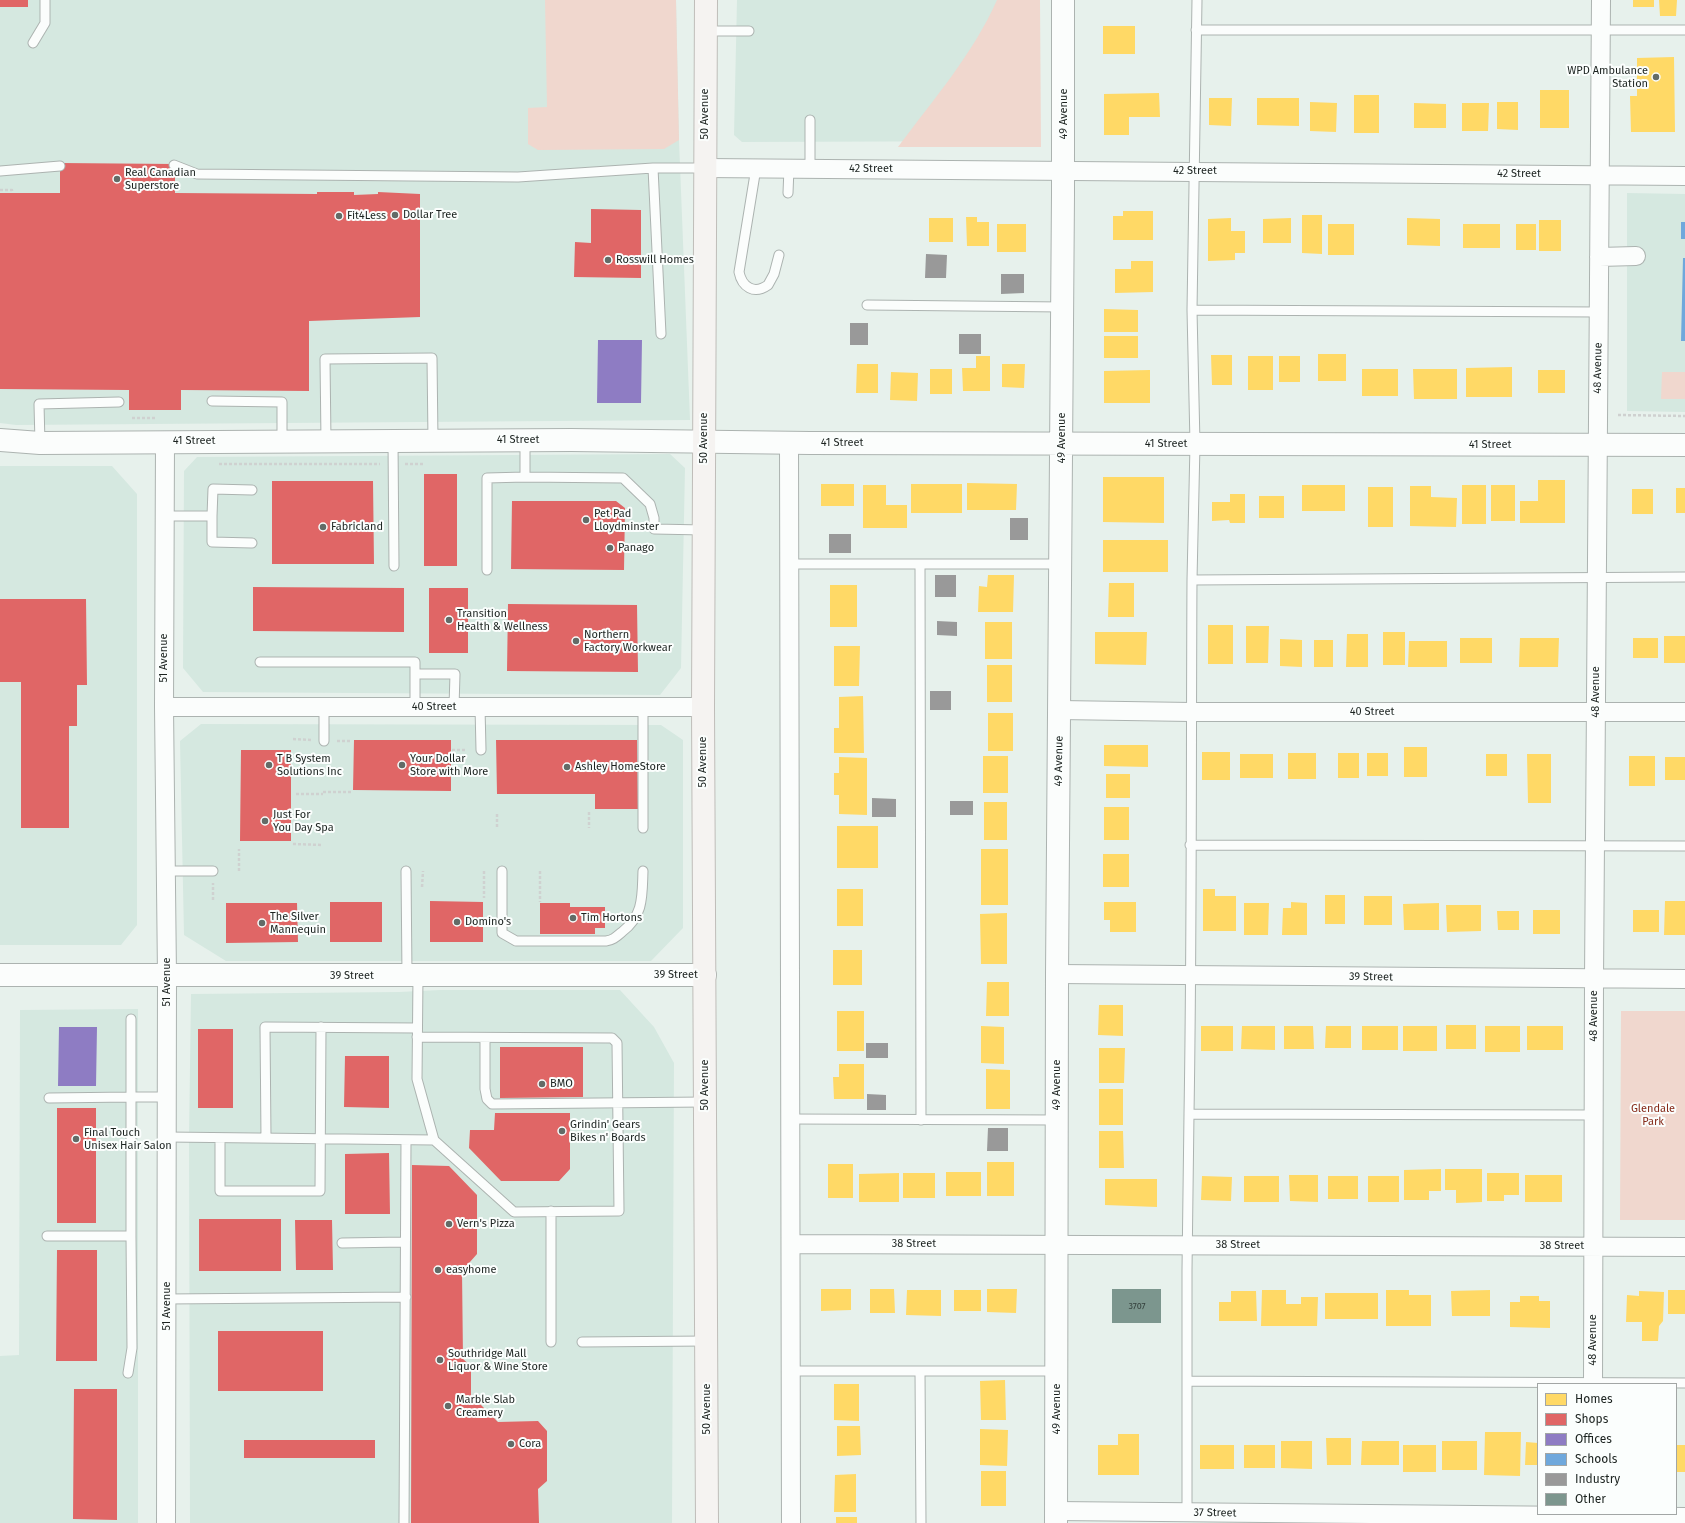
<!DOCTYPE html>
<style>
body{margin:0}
#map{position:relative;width:1685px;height:1523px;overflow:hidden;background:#e7f1ec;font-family:"Fira Sans",sans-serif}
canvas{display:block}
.legend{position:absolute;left:1537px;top:1383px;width:140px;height:132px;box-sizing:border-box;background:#fbfefd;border:1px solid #a2a6a5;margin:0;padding:5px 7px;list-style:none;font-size:12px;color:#1c2320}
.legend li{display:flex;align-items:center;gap:8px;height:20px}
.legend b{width:20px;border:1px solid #a2a6a5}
</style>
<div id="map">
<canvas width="1685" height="1523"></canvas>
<ul class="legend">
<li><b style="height:11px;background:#ffd966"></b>Homes</li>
<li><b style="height:11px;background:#e06666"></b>Shops</li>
<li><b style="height:11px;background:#8e7cc3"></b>Offices</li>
<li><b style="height:11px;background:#6fa8dc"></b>Schools</li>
<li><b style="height:11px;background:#999"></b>Industry</li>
<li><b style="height:11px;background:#7c968e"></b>Other</li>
</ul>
</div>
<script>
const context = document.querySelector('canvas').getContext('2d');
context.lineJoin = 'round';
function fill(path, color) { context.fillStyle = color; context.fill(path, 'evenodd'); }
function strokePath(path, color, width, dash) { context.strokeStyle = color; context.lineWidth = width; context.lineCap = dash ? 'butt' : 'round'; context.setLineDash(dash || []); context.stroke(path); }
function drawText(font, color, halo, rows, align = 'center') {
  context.font = font + ' "Fira Sans",sans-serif'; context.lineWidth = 4; context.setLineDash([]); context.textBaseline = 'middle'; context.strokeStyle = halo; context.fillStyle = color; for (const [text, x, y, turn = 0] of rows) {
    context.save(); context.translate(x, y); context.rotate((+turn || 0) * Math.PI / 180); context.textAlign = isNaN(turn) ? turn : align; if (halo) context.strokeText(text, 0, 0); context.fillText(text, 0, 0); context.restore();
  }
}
fill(new Path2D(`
 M0 0H676L679 140 690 420 16 425 0 423Z
 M737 0H1034V141L742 142 734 135Z
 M1627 193 1685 194V412L1627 411Z
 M670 454 685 468 681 668 660 695 203 692 183 668 184 471 197 457Z
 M0 466H112L137 494V925L121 945H0Z
 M201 724 661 725 683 740V928L651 961H226L184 935 180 741Z
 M440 990H620L654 1027 674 1063 672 1523H190L189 1139 191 994 399 992Z
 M138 1009V1523H0V1356L19 1355 20 1010Z`), '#d5e8e0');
fill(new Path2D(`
 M545 0H676L679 140 664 149 538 150 528 144V108L547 107Z
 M997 0H1040L1041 147H898C933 100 973 54 997 0Z
 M1662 372H1685V399H1661Z
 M1621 1011H1685V1220H1620Z`), '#f0d7ce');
fill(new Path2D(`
 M1633 0H1654V7H1633Z
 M1659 0H1677L1676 16H1660Z
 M1103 26H1135V54H1103Z
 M1674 57 1675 132H1631L1630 96H1637V58Z
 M1540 90H1569V128H1540Z
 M1159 93 1160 117H1129V135H1104V94Z
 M1354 95H1379V133H1354Z
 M1209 98H1232L1231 126 1209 125Z
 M1257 98H1299V126L1257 125Z
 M1310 102 1337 103 1336 132 1310 131Z
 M1497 102H1518V130L1497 129Z
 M1414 103 1446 104V128H1414Z
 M1462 103H1489L1488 131H1462Z
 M1123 211H1153V240H1113V216H1123Z
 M1302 215H1322V254L1302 253Z
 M966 217H977V222H989V246H967Z
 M929 218H953V242H929Z
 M1231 218V231H1245V253H1235V260L1208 261V219Z
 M1291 218V243H1263V219Z
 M1407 218 1440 219V246L1407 245Z
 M1539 220H1561V251H1539Z
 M997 224H1026V252H997Z
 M1328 224H1354V255H1328Z
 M1463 224H1500V248H1463Z
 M1516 224H1536V250H1516Z
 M1131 261H1153V292L1115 293V269H1131Z
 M1104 309 1138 310V332H1104Z
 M1104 336H1138V358H1104Z
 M1318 354H1346V381H1318Z
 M1211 355H1232V385H1212Z
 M976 356H990V391H963L962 368H976Z
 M1248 356H1273V390H1248Z
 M1279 356H1300V382H1279Z
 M857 364H878V393H856Z
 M1002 364H1025L1024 388 1002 387Z
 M1512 367V397H1466V368Z
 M930 369H952V394H930Z
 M1362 369H1398V396H1362Z
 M1413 369H1457V399H1414Z
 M1150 370V403H1104V371Z
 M1538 370H1565V393H1538Z
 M891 372 918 373 917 401 890 400Z
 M1103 477H1164V523L1103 522Z
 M1538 480H1565V523H1520V501H1538Z
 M967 483 1017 484 1016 510H967Z
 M821 484H854V506H821Z
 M911 484H962V513H911Z
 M863 485H886V505H907V528H863Z
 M1302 485H1345V511H1302Z
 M1462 485H1486V524H1462Z
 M1491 485H1515V521H1491Z
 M1410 486H1431V497L1457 498 1456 527 1410 526Z
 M1368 487H1393V527H1368Z
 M1676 488H1685V513H1676Z
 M1632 489H1653V514H1632Z
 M1230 494H1245V523H1230L1229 520 1212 521V502H1230Z
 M1259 496H1284V518H1259Z
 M1103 540H1168V572H1103Z
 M988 575H1014L1013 612H978L979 586 987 587Z
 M1109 583H1134V617H1108Z
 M830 585H857V627H830Z
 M985 622H1012V659H985Z
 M1208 625H1233V664H1208Z
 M1246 626H1269L1268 663H1246Z
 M1095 632H1147L1146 665 1095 664Z
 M1383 632H1405V665H1383Z
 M1347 634H1368V667H1346Z
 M1664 636H1685V663H1664Z
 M1460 638H1492V663H1460Z
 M1520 638H1559L1558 667H1519Z
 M1633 638H1658V658H1633Z
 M1280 639 1302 640V667L1280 666Z
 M1314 640H1333V667H1314Z
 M1409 641H1447V667H1408Z
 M834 646H860L859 686H834Z
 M987 665H1012V702H987Z
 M863 696 864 753H834V728H839V697Z
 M988 713H1013V751H988Z
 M1104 745H1148V767L1104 766Z
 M1404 747H1427V777H1404Z
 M1202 752H1230V780H1202Z
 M1288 753H1316V779H1288Z
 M1338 753H1359V778H1338Z
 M1367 753H1388V776H1367Z
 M1240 754H1273V778H1240Z
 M1486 754H1507V776H1486Z
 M1527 754H1551V803H1528Z
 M983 756H1008V793H983Z
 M1629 756H1655V786H1629Z
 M839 757 867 758V815L839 814V795H834V773H839Z
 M1665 757H1685V780H1665Z
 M1106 774H1130V798H1106Z
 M984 802H1007V840H984Z
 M1104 807H1129V840H1104Z
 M837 826H878V868H837Z
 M981 849H1008V905H981Z
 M1103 854H1129V887H1103Z
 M837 889H863V926H837Z
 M1203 889H1215V896H1236V931H1203Z
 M1325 895H1345V924H1325Z
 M1364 896H1392V925H1364Z
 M1665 901H1685V935H1664Z
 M1104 902H1136V932H1110V920H1104Z
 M1291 902 1307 903V935H1282L1283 908H1291Z
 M1244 903H1269L1268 935H1244Z
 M1439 903V930H1404L1403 904Z
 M1446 905H1481V931L1447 932Z
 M1533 910H1560V934H1533Z
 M1633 910H1659V932H1633Z
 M1497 911H1519V930H1498Z
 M1007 913V964H981L980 914Z
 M833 950H862V985H833Z
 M987 982H1009V1016H986Z
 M1099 1005H1123V1036L1098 1035Z
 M837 1011H864V1051H837Z
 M1446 1025H1476V1049H1446Z
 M981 1026 1004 1027V1064L981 1063Z
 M1201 1026H1233V1051H1201Z
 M1242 1026H1275V1050L1241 1049Z
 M1284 1026H1313L1314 1049H1284Z
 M1326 1026H1351V1048H1325Z
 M1362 1026H1398V1050H1362Z
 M1403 1026H1437V1051H1403Z
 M1485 1026H1520V1052H1485Z
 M1527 1026H1563V1050H1527Z
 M1099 1048H1125L1124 1083H1099Z
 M839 1064H864V1099H834L833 1077H839Z
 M986 1069 1010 1070V1109H986Z
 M1099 1089H1123V1125H1099Z
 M1099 1131H1123L1124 1168H1099Z
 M987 1162H1014V1196H987Z
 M828 1164H853V1198H828Z
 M1441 1169V1191H1429V1200H1404V1170Z
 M1445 1169H1482V1202L1456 1203V1190H1445Z
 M946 1172H981V1196H946Z
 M899 1173V1202H859V1174Z
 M903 1173H935V1198H903Z
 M1487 1173H1519V1195H1504V1201H1487Z
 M1289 1175H1318V1202L1290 1201Z
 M1525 1175H1562V1202H1525Z
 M1202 1176 1232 1177 1231 1201 1201 1200Z
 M1244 1176H1279V1202H1244Z
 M1328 1176H1358V1199H1328Z
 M1368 1176H1399V1202H1368Z
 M1105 1179H1157V1207L1105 1205Z
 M821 1289H851V1310L821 1311Z
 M870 1289H894L895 1313H870Z
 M987 1289H1017L1016 1313 987 1312Z
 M907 1290H941V1316L906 1315Z
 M954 1290H981V1311H954Z
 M1262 1290H1286V1304H1301V1297H1318L1317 1326H1261Z
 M1386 1290H1409V1295H1431V1326H1386Z
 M1490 1290V1316H1452L1451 1291Z
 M1668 1290H1685V1314H1668Z
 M1231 1291H1256L1257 1321H1219V1302H1231Z
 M1639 1291 1664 1292 1663 1321 1659 1326 1658 1341H1642V1322H1626L1627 1295 1639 1296Z
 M1325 1293H1378V1319H1325Z
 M1520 1296H1539V1301H1550V1328L1510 1327V1302H1520Z
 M1005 1380 1006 1420H981L980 1381Z
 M834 1384H859V1421L834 1420Z
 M837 1426H860L861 1455 837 1456Z
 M980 1429 1008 1430 1007 1466 980 1465Z
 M1485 1432H1521L1520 1476 1484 1475Z
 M1118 1434H1139V1475H1098V1445H1118Z
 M1326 1438H1351V1465H1327Z
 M1281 1441H1312V1469L1281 1468Z
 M1362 1441H1399V1465H1361Z
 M1442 1441H1477V1470H1442Z
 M1526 1442 1538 1443V1465H1525Z
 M1200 1445H1234V1469H1200Z
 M1244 1445H1275V1468H1244Z
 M1403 1445H1436V1472H1403Z
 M1676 1445H1685V1472H1676Z
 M981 1471H1006V1506H981Z
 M856 1474V1512H834L835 1475Z
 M836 1517H857V1523H836Z`), '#ffd966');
fill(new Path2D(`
 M0 0H28V7H0Z
 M60 163 175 164V193L317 194V192H354V195L378 194V192L420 194V317L309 321V391L181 390V410H129V390L0 389V193H60Z
 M591 209 641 210V278L574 277 575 242 591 243Z
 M424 474H457V566H424Z
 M272 481H373L374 564H272Z
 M512 501H616L625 508 624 570 511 569Z
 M253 587 404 588V632L253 631Z
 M429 588H468V653H429Z
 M0 599H86L87 685H77V726H69V828H21V682H0Z
 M508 604 637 605 638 672 507 671Z
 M354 740H451V791L353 790Z
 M496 740H637L638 809H595V794H497Z
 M241 750H291V841H240Z
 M430 901 483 902V942H430Z
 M330 902H382V942H330Z
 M226 903H297L298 942 226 943Z
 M540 903H570V907H605V928H595V934H540Z
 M198 1029H233V1108H198Z
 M500 1047H583V1097L500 1098Z
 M345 1056H389V1108L344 1107Z
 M57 1108H96V1223H57Z
 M495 1113H570V1169L559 1181H501L469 1148 470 1130H494Z
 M389 1153 390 1214H345V1154Z
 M412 1165 449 1166 477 1195V1254L462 1271 463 1359 471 1366V1395L498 1422 538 1421 547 1431V1481L538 1489 539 1523H411Z
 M199 1219H281V1271H199Z
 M295 1220H332L333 1270H296Z
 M57 1250H97V1361H56Z
 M218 1331H323V1391H218Z
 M74 1389H117V1520L73 1519Z
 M244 1440H375V1458H244Z`), '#e06666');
fill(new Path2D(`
 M598 340H642L641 403H597Z
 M59 1027H97L96 1086H58Z`), '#8e7cc3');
fill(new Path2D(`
 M1681 222H1685V239H1681Z
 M1683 258H1685V341H1681Z`), '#6fa8dc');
fill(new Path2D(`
 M926 254 947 255 946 278H925Z
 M1001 274H1024V293L1001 294Z
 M850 323H868V345H850Z
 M959 334H981V354H959Z
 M1010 518H1028V540H1010Z
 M829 534H851V553H829Z
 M935 575H956V597H935Z
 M937 621 957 622V636L937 635Z
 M930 691H951V710H930Z
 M872 798 896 799V817H872Z
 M950 801H973V815H950Z
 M866 1043H888V1058H866Z
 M867 1094 886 1095V1110H867Z
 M988 1128H1008V1151H987Z`), '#999');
fill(new Path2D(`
 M1112 1289H1161V1323H1112Z`), '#7c968e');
const service = new Path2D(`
 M1197 0 1192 310 1195 444 1192 580 1685 577
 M1196 30H1685
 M706 31H749
 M33 43 45 23V0
 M174 165 197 174 518 177 653 168H705
 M653 168 661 334
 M756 168 739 272C742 287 754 295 768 285L774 274 779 255
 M810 169V120
 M0 171 60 166
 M788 193 789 168
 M867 305 1063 307
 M1192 310 1599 312
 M212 401 282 402V441
 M525 440V477L623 478 650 504 654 518V529L704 530
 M326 441 325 359 432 358 433 440
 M393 441 394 566
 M40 443 39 404 119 402
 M164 516H212V542L252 543
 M212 516 213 489 252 490
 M789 564H1061
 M920 564 921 1120
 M487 570V478L525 477
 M1192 580C1191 758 1192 936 1189 1114L1594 1115
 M260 662H415V707
 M415 674H455L454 707
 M480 707 481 750
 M643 707V828
 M324 741V707
 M1190 845 1685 846
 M166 871H213
 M406 871 407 975
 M502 871V933L516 941H606C613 940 616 937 622 932 644 915 642 896 643 871
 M417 1037 612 1038 617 1043 619 1211 514 1212 434 1140 417 1079 418 976
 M485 1038V1089L487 1099 492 1104 705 1102
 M49 1098 131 1097V1019
 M790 1119 1057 1120
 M167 1137 434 1140
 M220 1138V1191H320L321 1027
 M266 1138 265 1027 417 1028
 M551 1211V1342
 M47 1236H131V1097H167
 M342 1243 405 1242
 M167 1299 406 1297
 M582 1342 707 1341
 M791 1371H1057
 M920 1371 921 1523
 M128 1373 132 1348 131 1236
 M1187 1381 1685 1383
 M1187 1513V1270L1189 1114
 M404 1523 406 1140`);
const minor = new Path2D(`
 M705 168 1685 176
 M1599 257 1636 256
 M165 442 164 707 167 976 166 1523
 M789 443 791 1523
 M164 707H703
 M1060 710 1191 712H1685
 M1057 974 1685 979
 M791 1244 1685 1247
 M1593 1384 1594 979 1601 0
 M1056 1511 1685 1517`);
const tertiary = new Path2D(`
 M0 440 40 443 571 440 810 443 1685 445
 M0 975H705
 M1056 1523 1057 974 1063 194V0`);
const primary = new Path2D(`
 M706 0 703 707 707 1523`);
strokePath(service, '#acb3b0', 11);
strokePath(minor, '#acb3b0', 20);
strokePath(tertiary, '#acb3b0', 24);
strokePath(primary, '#bfbdb9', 24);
strokePath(new Path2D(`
 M0 190H12V193
 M1618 415 1685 416
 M132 418H156
 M219 464H380
 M405 464H424
 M293 739 312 740
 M337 741H352
 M452 750H467
 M323 792H352
 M296 794H323
 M589 812V828
 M497 814V827
 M293 844 322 845
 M239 871V849
 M484 871V898
 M540 871V902
 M422 887 423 871
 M213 900V883`), '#cfd1d0', 2.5, [3, 2]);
strokePath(service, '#fbfdfc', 9);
strokePath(minor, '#fbfdfc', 18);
strokePath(tertiary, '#fbfdfc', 22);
strokePath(primary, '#f5f3f1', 22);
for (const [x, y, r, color] of [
 [1656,77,4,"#636b67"],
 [117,179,4,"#636b67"],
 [395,215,4,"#636b67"],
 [339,216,4,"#636b67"],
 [608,260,4,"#636b67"],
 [586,520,4,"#636b67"],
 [323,527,4,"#636b67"],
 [610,548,4,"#636b67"],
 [449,620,4,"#636b67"],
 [576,641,4,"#636b67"],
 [269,765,4,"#636b67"],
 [402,765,4,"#636b67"],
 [567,767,4,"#636b67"],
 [265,821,4,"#636b67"],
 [573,918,4,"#636b67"],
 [457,922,4,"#636b67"],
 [262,923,4,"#636b67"],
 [542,1084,4,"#636b67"],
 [562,1131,4,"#636b67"],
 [76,1139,4,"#636b67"],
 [449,1224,4,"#636b67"],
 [438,1270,4,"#636b67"],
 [440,1360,4,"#636b67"],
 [448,1406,4,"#636b67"],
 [511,1444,4,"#636b67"]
]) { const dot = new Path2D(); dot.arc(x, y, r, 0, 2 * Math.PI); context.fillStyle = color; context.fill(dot); strokePath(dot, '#fbfefd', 1.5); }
drawText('9px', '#34403c', null, [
 ["3707",1137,1306]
]);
drawText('11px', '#1c2320', '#fbfefd', [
 ["WPD Ambulance",1648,71,"right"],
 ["Station",1648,84,"right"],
 ["Real Canadian",125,173],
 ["Superstore",125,186],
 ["Dollar Tree",403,215],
 ["Fit4Less",347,216],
 ["Rosswill Homes",616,260],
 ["Pet Pad",594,514],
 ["Lloydminster",594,527],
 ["Fabricland",331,527],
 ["Panago",618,548],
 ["Transition",457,614],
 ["Health & Wellness",457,627],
 ["Northern",584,635],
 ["Factory Workwear",584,648],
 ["T B System",277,759],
 ["Solutions Inc",277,772],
 ["Your Dollar",410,759],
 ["Store with More",410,772],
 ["Ashley HomeStore",575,767],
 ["Just For",273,815],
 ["You Day Spa",273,828],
 ["The Silver",270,917],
 ["Mannequin",270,930],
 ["Tim Hortons",581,918],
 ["Domino's",465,922],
 ["BMO",550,1084],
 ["Grindin' Gears",570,1125],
 ["Bikes n' Boards",570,1138],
 ["Final Touch",84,1133],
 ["Unisex Hair Salon",84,1146],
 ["Vern's Pizza",457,1224],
 ["easyhome",446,1270],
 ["Southridge Mall",448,1354],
 ["Liquor & Wine Store",448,1367],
 ["Marble Slab",456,1400],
 ["Creamery",456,1413],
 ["Cora",519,1444]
], 'left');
drawText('11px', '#1c2320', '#fbfefd', [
 ["50 Avenue",705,114,-90],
 ["49 Avenue",1064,114,-90],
 ["42 Street",871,169],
 ["42 Street",1195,171],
 ["42 Street",1519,174],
 ["48 Avenue",1598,368,-89],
 ["50 Avenue",704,438,-90],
 ["49 Avenue",1062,438,-90],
 ["41 Street",518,440],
 ["41 Street",194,441],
 ["41 Street",842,443],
 ["41 Street",1166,444],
 ["41 Street",1490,445],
 ["51 Avenue",164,658,-90],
 ["48 Avenue",1596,692,-90],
 ["40 Street",434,707],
 ["40 Street",1372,712],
 ["49 Avenue",1059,761,-89],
 ["50 Avenue",703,762,-90],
 ["39 Street",676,975],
 ["39 Street",352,976],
 ["39 Street",1371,977,1],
 ["51 Avenue",167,982,-90],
 ["48 Avenue",1594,1016,-90],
 ["50 Avenue",705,1085,-90],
 ["49 Avenue",1057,1085,-90],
 ["38 Street",914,1244],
 ["38 Street",1238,1245],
 ["38 Street",1562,1246],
 ["51 Avenue",167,1306,-90],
 ["48 Avenue",1593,1340,-90],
 ["50 Avenue",707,1409,-90],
 ["49 Avenue",1057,1409,-90],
 ["37 Street",1215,1513,1]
]);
drawText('11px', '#862a19', '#fbfefd', [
 ["Glendale",1653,1109],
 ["Park",1653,1122]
]);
</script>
